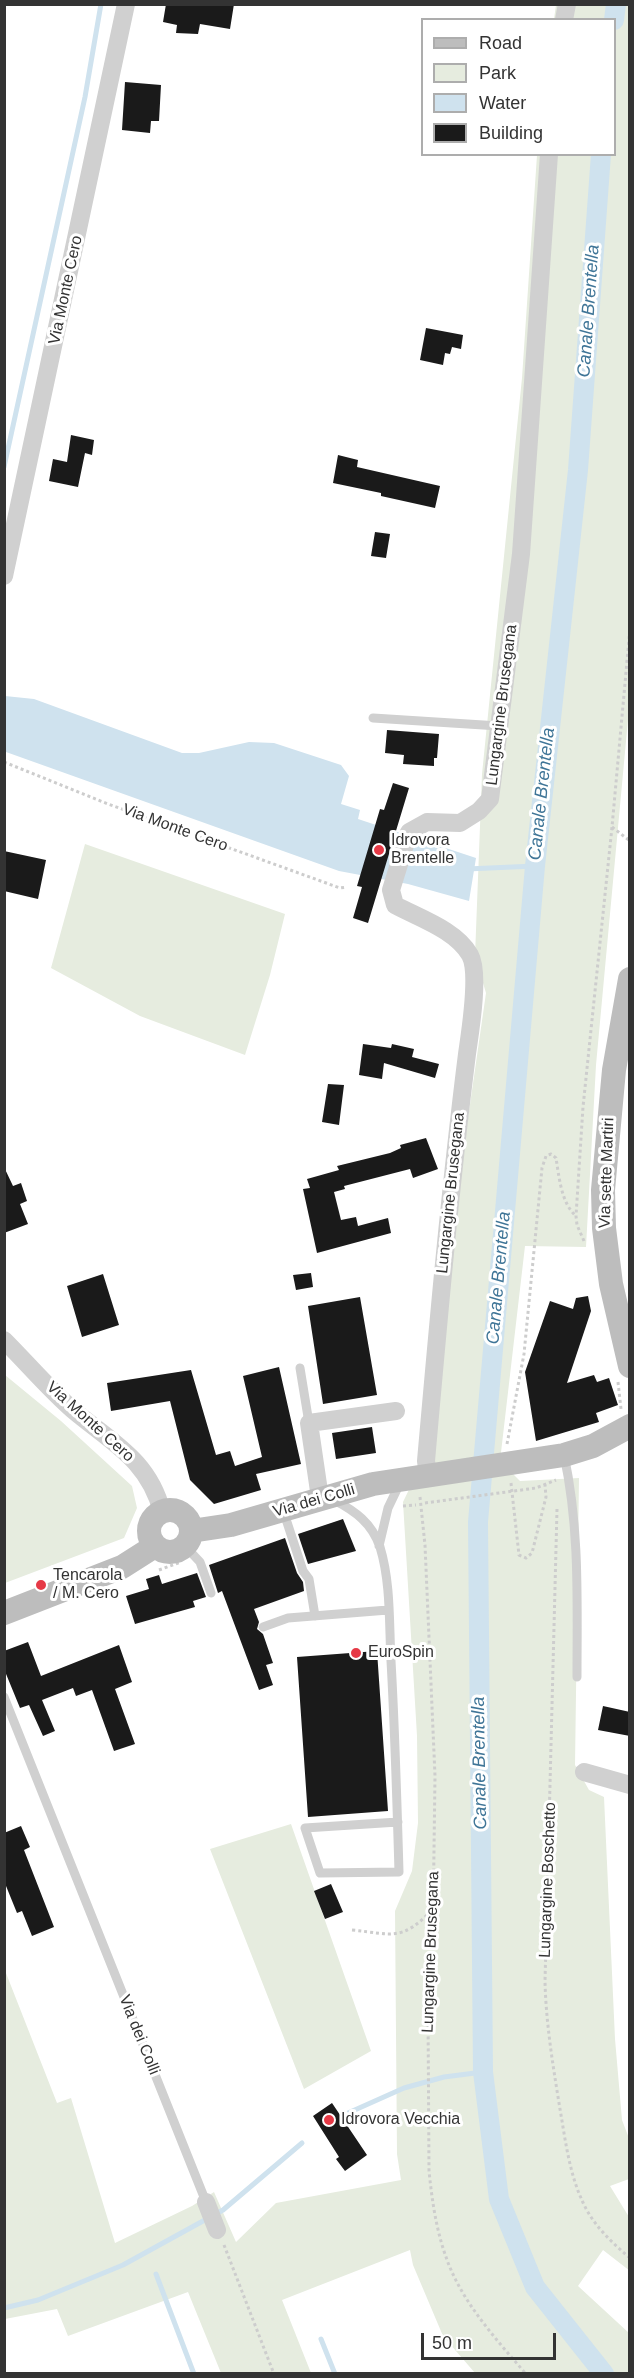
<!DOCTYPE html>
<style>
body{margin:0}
#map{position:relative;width:634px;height:2378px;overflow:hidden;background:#fff;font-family:Arial,sans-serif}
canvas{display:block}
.frame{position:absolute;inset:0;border:6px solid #333;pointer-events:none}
.legend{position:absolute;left:421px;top:18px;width:195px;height:138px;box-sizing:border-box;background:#fff;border:2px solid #adadad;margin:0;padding:8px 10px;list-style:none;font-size:18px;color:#333}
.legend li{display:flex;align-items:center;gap:12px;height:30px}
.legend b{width:30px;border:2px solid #adadad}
.scale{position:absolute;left:421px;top:2333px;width:135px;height:27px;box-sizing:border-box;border:3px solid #333;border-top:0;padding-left:8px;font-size:18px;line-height:21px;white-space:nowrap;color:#333;-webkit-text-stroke:4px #fff;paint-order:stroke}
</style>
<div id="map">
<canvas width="634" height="2378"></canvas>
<div class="frame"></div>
<ul class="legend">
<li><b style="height:8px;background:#bdbdbd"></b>Road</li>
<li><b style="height:16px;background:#e6ecdf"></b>Park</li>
<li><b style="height:16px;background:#cfe2ee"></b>Water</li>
<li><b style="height:16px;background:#1a1a1a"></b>Building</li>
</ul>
<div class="scale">50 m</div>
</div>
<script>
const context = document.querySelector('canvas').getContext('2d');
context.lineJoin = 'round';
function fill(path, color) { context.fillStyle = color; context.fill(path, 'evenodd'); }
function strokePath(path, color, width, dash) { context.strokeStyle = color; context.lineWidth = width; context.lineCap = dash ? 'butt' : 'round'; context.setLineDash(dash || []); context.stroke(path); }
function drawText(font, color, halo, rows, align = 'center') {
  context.font = font + ' Arial,sans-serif'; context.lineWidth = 6; context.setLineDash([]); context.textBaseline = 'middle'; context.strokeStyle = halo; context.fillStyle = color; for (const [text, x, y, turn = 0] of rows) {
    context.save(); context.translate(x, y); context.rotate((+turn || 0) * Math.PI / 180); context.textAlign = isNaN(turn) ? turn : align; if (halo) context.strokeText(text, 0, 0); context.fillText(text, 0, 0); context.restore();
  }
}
fill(new Path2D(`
 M556 5H629L630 698 596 1065 586 1247 525 1246 500 1461 520 1481 579 1478 575 1765 589 1790 604 1797 615 2039 622 2120 630 2141 629 2179 610 2186 629 2217 630 2271 603 2250 578 2286 629 2333V2373H475L443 2336 413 2265 410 2250 282 2300 311 2373H221L188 2292 68 2336 57 2309 5 2319 4 1968 57 2103 71 2098 115 2243 192 2206 214 2192 236 2242 276 2203 401 2180 397 2154 395 1911 412 1871 418 1823 417 1736 403 1502 417 1473 486 993 475 956 482 774 522 378 537 155 614 154V20L554 19Z
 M85 844 285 914 270 975 245 1055 140 1016 51 968Z
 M5 1375 61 1421 132 1486 137 1508 124 1538 5 1583Z
 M291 1824 371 2051 304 2089 210 1849Z`), '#e6ecdf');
fill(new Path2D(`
 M5 696 34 699 182 753H199L249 742 274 743 341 765 349 776 341 804 360 810 358 819 476 858 469 901 408 884 339 871 6 752Z`), '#cfe2ee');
strokePath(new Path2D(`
 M4 467 85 97 101 4
 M467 869 535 866
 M348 2113 404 2088 444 2077 483 2072
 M156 2274 194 2374
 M4 2308 38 2300 123 2265 223 2210 302 2143
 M321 2339 335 2374`), '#cfe2ee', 5);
strokePath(new Path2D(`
 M614 20 616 4
 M601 154 578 470 535 866 478 1522 483 2072 499 2199 535 2287 604 2374`), '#cfe2ee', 20);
fill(new Path2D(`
 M166 4H234L230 29 200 24 198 34 176 33 177 25 163 22Z
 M125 82 161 85 159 121H151L150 133 122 130Z
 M426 328 463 335 461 349 452 347 450 354 445 353 443 365 420 360Z
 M71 435 94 440 92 455 85 453 78 487 49 481 53 459 67 462Z
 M338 455 358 460 357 467 440 486 435 508 381 496V493L333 483Z
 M375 532 390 534 386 558 371 556Z
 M387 730 439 734 437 758H434V766L403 764 404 755 385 753Z
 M393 783 409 788 368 923 353 918 362 887 357 886 380 809 384 810Z
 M4 851 46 860 38 899 4 891Z
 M363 1044 391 1048 392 1044 414 1049 412 1057 439 1064 435 1078 384 1063 382 1079 359 1075Z
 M328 1084 344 1085 339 1125 322 1122Z
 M426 1138 438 1169 413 1178 410 1169 344 1186 345 1189 334 1192 341 1220 356 1217 358 1226 388 1218 391 1233 317 1253 303 1189 310 1188 307 1179 339 1170 337 1166 390 1153 401 1148 400 1145Z
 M4 1167 13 1186 21 1183 27 1201 20 1204 28 1224 4 1233Z
 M311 1273 313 1287 296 1290 293 1275Z
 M103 1274 119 1325 82 1337 67 1286Z
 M588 1296 591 1311 567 1383 594 1375 597 1382 609 1378 618 1405 596 1413 599 1422 536 1441 525 1372 550 1301 573 1309 576 1298Z
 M360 1297 377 1395 323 1404 308 1306Z
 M279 1367 301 1464 256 1474 261 1490 214 1504 190 1480 170 1401 111 1411 107 1383 191 1370 216 1455 230 1451 235 1466 262 1457 243 1376Z
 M372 1427 376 1453 336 1459 332 1433Z
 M343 1519 356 1551 308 1564 298 1534Z
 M285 1538 297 1573 303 1582 304 1591 254 1609 259 1622 257 1629 263 1634 273 1663 266 1665 273 1685 259 1690 222 1591 218 1593 209 1565Z
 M197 1573 206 1597 193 1601 195 1607 135 1624 126 1596 149 1589 146 1579 159 1575 162 1584Z
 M28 1642 41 1676 119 1645 132 1682 115 1689 135 1744 114 1751 92 1690 76 1696 73 1688 42 1700 55 1731 43 1736 29 1705 20 1708 4 1669V1651Z
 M377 1651 388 1811 308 1817 297 1657Z
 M603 1706 630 1712V1736L598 1730Z
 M21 1826 30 1847 24 1850 54 1927 32 1936 22 1911 17 1913 4 1881V1833Z
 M331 1884 343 1912 325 1919 314 1891Z
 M332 2103 367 2155 345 2171 336 2159 339 2157 313 2116Z`), '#1a1a1a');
strokePath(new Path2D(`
 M4 762 108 804 340 888 347 887
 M612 827 630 841
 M584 1241 577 1225 576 1216 583 1107 612 827 630 628
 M618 1382 621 1409
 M507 1444 524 1354 542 1168 546 1156 551 1154 556 1158C559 1176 561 1203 576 1216
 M511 1483 519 1555 526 1558 532 1553 546 1497 545 1485
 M420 1497 425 1545 435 1776 433 1924 428 2011 429 2171C432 2200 436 2229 446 2257 461 2301 495 2338 526 2374
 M425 1503 536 1488 556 1480
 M403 1506 416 1505
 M557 1509 545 1981C546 2024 553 2066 560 2109 565 2138 569 2171 581 2198 591 2223 610 2241 630 2258
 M159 1570 181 1562
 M352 1930C393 1934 401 1942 432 1910
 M224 2245 274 2374`), '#cdcdcd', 3, [3, 3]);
strokePath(new Path2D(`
 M373 718 499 726
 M300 1368 309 1423
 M564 1455C580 1529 577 1602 577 1677
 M334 1500C355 1511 372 1523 380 1547 391 1583 389 1624 391 1661 395 1731 397 1802 399 1872L320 1873 305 1828 398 1822
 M283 1510 303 1571 309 1579 315 1616
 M185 1546 200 1562 211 1593
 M379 1546 388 1508 400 1483
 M263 1627 288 1618 388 1610
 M4 1697 206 2202`), '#d0d0d0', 9);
strokePath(new Path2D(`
 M564 20 567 4
 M4 576 126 4
 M4 1340C27 1363 49 1389 73 1410 111 1442 149 1460 162 1512
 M428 1475 426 1461C438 1325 450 1189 467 1054 470 1033 480 973 470 955 456 930 419 918 395 905L391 890 409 832 427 822 460 823 479 811 490 799 521 554 549 154
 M320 1498 309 1423 396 1411
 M584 1772 630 1785
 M206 2202 217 2230`), '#d0d0d0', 18);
strokePath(new Path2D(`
 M630 979 614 1070 603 1190 604 1228 611 1284 630 1366
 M149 1531a21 21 0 1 1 42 0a21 21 0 1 1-42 0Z
 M191 1531 231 1525 373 1484 564 1455 593 1446 630 1426
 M4 1613 122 1567 155 1546`), '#bdbdbd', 24);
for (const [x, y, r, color] of [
 [379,850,6,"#e63946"],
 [41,1585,6,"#e63946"],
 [356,1653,6,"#e63946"],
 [329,2120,6,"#e63946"]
]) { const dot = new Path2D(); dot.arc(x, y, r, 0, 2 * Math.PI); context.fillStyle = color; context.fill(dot); strokePath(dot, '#fff', 2); }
drawText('16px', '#333', '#fff', [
 ["Via Monte Cero",66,290,-78],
 ["Lungargine Brusegana",502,705,-83],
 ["Via Monte Cero",175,828,20],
 ["Via sette Martiri",607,1173,-88],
 ["Lungargine Brusegana",451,1193,-84],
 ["Via Monte Cero",90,1422,42],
 ["Via dei Colli",314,1501,-16],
 ["Lungargine Boschetto",548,1880,-88],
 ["Lungargine Brusegana",431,1952,-88],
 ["Via dei Colli",139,2035,68]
]);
drawText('16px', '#333', '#fff', [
 ["Idrovora",391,841],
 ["Brentelle",391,859],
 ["Tencarola",53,1576],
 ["/ M. Cero",53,1594],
 ["EuroSpin",368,1653],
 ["Idrovora Vecchia",341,2120]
], 'left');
drawText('italic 18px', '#3f7597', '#fff', [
 ["Canale Brentella",589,311,-86],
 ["Canale Brentella",542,794,-84],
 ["Canale Brentella",499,1278,-85],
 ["Canale Brentella",480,1763,-91]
]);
</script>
